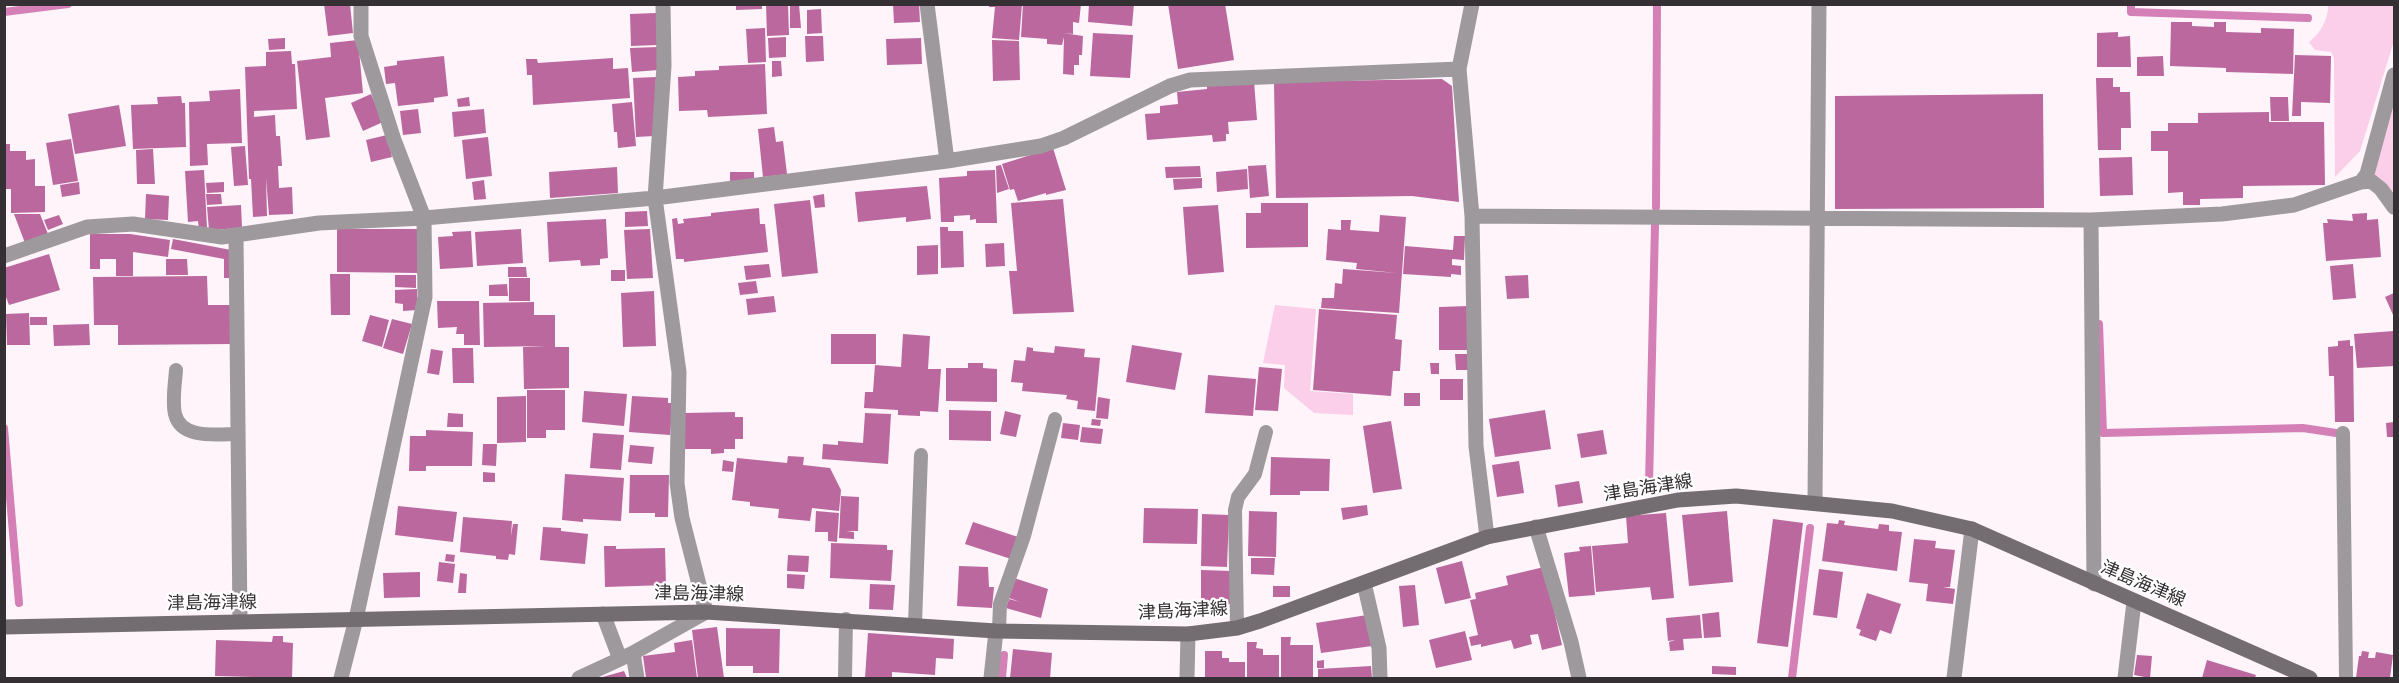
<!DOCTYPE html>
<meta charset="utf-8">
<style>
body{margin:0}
#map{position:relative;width:2399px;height:683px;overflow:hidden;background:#fef4fa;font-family:Inter,sans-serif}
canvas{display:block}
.frame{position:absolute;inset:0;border:6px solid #343033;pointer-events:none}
</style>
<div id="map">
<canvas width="2399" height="683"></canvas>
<div class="frame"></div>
</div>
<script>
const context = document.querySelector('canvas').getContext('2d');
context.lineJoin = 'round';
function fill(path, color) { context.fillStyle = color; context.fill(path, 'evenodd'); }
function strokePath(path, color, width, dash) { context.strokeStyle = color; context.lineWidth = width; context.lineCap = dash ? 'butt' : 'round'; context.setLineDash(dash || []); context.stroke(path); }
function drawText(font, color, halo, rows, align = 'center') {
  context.font = font + ' Inter,"Noto Sans JP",sans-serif'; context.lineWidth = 4.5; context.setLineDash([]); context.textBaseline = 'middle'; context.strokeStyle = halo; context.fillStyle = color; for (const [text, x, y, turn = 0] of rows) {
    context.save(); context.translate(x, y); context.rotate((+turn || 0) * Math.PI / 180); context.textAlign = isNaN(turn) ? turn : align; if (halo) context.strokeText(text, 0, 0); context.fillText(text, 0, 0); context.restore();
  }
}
fill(new Path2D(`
 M2328 5H2394L2393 44 2360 151 2335 177 2334 58 2331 52 2315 50 2309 42C2320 34 2329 18 2328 5Z
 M2394 95V199L2372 175Z
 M1275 305 1316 309 1310 391 1353 394V415L1314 413 1284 388 1285 365 1263 363Z`), '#fbcee9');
strokePath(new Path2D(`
 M2131 4V12L2308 18
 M4 12 68 4
 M1656 207 1657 4
 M2099 324 2103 433 2303 428 2336 433
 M4 428 19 603
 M1649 484 1655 225
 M1002 678 1004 655
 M1792 678 1810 528`), '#d480b7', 8);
fill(new Path2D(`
 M324 4H350L353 33 328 36Z
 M736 4H762V9L736 10Z
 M766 4H788L789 35 767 36Z
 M790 4H799L801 28H790Z
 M893 4H919L920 22 894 23Z
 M989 4H1022L1019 40 992 38 995 7H989Z
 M1023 4H1081L1079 23 1073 22V34L1063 33 1083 36 1082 55H1079V65H1074V75L1063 74 1064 37 1062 45 1047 44V39L1021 37Z
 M1089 4H1134L1132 26 1088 22Z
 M1168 4H1225L1234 60 1178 69Z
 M821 9 822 33 807 34V10Z
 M656 13 658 45 631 46 630 14Z
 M2171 22H2192V26L2214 27V22H2226V32L2261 33V28L2294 29 2293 74 2226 72V68L2170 66Z
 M765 28 766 62 748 63 746 29Z
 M2118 32V37L2130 36 2131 67H2097V33Z
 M1093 33 1133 35 1130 78 1090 76Z
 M805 36H823L824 61 806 62Z
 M786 37V57L769 58 768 38Z
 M285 38V49L269 50 268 39Z
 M921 38 922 64 887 65 886 39Z
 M358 40 363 93 325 98 330 137 306 140 297 61 331 57 330 43Z
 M992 40 1019 41 1020 80 993 81Z
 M658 47 659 70 632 72 630 48Z
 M291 51 292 64H295L297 109 254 111V117L275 115 276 136H280L282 166H278L279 188 292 187 293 214 269 215 266 178 267 216 253 217 251 179H249L245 67 266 66V52Z
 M2295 55 2331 56 2330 103 2301 102V116H2292Z
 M444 56 448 96 434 98V102L398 106 395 83 386 84 384 67 397 65V61Z
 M2163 56 2164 76H2137V57Z
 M613 58V69L628 68 630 98 533 105 532 75H527L526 59H537L538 63Z
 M772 61H781L782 76 772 77Z
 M765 64 767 114 708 117 707 110 679 111 678 77 695 76V71L719 70V66Z
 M656 77 654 136 636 137 633 78Z
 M2096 78H2113V87H2120V92H2130L2131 128H2121V150H2098Z
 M1442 79 1452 86 1459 202 1412 196 1276 198 1274 82Z
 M1254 81 1257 120 1228 122 1229 134H1226V141L1213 142 1212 135 1147 140 1145 114 1160 113V106L1178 104 1177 92 1207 89V85Z
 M240 89 242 143 207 144 208 165 190 166 189 102 210 101 209 91Z
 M371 94 383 122 363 131 351 103Z
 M2043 94 2044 208 1835 209V96Z
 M181 96 182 103H185L186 147 133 149 131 105 158 104 157 97Z
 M469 97 470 106 458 107 457 99Z
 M2270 97H2288L2289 121H2271Z
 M632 102 636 146 618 148 617 132H614L612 104Z
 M119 105 126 146 75 154 68 114Z
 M418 109 421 133 403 135 400 111Z
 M484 109 486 133 454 137 452 112Z
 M2269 112V122H2324L2325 185 2243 186V198L2200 199V205H2183V192L2168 193V151H2151V131H2168V123H2198V113Z
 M774 127 776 142 783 141 787 174 763 177 758 129Z
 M387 135 392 157 371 162 366 140Z
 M488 137 492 176 466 179 462 140Z
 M71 139 78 181 53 185 46 143Z
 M4 144H10V151H26V160L35 159V186H45V212L11 213V189H4Z
 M245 146 248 185 234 186 231 147Z
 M1053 148 1066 190 1046 195V193L1018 201 1014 189 1010 190 1002 164Z
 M153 149 155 184H137L136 150Z
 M2132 157 2133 195 2100 196 2099 158Z
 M1001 165 1009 189 997 193 996 166Z
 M1266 165 1269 196 1250 198 1248 166Z
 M1200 166 1201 177 1166 178 1165 167Z
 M617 167 618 193 550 198 549 172Z
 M1247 169 1248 189 1217 192 1216 172Z
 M204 170 207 228 199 229 198 221 188 222 185 171Z
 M995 170 997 223H976V219L970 220V215L954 216V222H941L939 178 967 176V171Z
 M730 172H754V181H730Z
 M1202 178V188L1174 190 1173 179Z
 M484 180 486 199 474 200 472 182Z
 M79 182 80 194 62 197 60 185Z
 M224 182V192L207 193 206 183Z
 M927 186 931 219 906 222V217L858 222 855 192Z
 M146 194 169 196 168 220 145 219Z
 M206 194H221L222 204 207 205Z
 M824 194 825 207 815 208 813 196Z
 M1063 199 1074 312 1013 314 1009 271H1017L1011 203Z
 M810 200 818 273 782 277 774 204Z
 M1261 203H1308V247L1246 248V213H1261Z
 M241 205 242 228 209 230 207 207Z
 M1218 205 1224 272 1188 275 1183 207Z
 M759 208 760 224H765L768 252 684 262V259H676L672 219 677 218 678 224 684 223 683 219 711 216V213Z
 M647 211 648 226 625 227V212Z
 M2367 213V220L2378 219 2381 257 2326 261 2323 223H2328L2327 219 2353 221 2352 214Z
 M14 214H40L48 234 25 243Z
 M59 215 63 224 48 230 44 220Z
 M1380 215 1406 217 1399 313 1321 308 1322 298H1334L1335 283 1342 284 1343 269 1397 273 1356 269 1357 263 1326 260 1328 229 1341 230V220H1351L1350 230 1379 232Z
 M606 219 608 258 600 259V265L581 266 580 260 549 262 547 222Z
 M940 227H948V231H963L964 267 941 268Z
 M337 229H419V273L337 272Z
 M521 229 523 263 477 266 475 232Z
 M650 229 653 278 627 279 624 230Z
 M471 231 473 267 440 269 438 237 453 236 452 232Z
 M90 234H130L170 240 168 257 133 252V276H116V259H100V269H90Z
 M1454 236H1465L1464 260 1452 259V265L1461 266V275L1451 274V277L1403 274 1405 246 1453 250Z
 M173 239 231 250V278H224V259L171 249Z
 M1004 243 1005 266 986 267 985 244Z
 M938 245V274L917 275V246Z
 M49 254 60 290 9 305 4 292V268Z
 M166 259H187L188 275H166Z
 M769 264 771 277 746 280 744 266Z
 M2353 264 2356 298 2333 300 2330 266Z
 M508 267H526L527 277H508Z
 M611 270H625V281H611Z
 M330 274H350V315H331Z
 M395 275H416V288L395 287Z
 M1528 275 1529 298 1507 299 1505 276Z
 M207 276 208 305H232V344L118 345V325H94L93 277Z
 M509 278H530V301H509Z
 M756 281 758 293 740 295 738 283Z
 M507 284 508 296H489V285Z
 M417 289V310L403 311V304L395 303V290Z
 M654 291 656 346 623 347 621 293Z
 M2394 293V317L2385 297Z
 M774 296 776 312 748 315 746 299Z
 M437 301H479L480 345H464V334H456L457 327 438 328Z
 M534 302V315H555V347H569V388L524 389 523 347 545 346 484 347 483 303Z
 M1469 306V350H1439V307Z
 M1319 309 1397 315 1395 339 1402 340 1400 371H1393L1391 396 1313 390Z
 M29 313 30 345H7L6 314Z
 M370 315 389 320 382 347 362 341Z
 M30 317H47V325H30Z
 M392 319 412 324 403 354 383 348Z
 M89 324 90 345 54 346 53 325Z
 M2394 331V366L2357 368 2354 334Z
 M831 334H876V364H831Z
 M903 334 930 336 928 369H941L938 412 920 411V416L898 415V410L864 408 865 392H873L875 365 901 367Z
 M2350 340V346H2353L2354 422H2335L2334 376H2329L2328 347 2338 346V341Z
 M1132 345 1182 353 1175 390 1126 382Z
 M1055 346 1085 349 1084 357 1100 358 1095 411 1077 409 1078 401 1066 399 1067 395 1022 391 1023 383 1011 382 1014 360 1025 361 1027 347 1033 348V351L1054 353Z
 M452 348H473L474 383H453Z
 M431 349 443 351 439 375 427 373Z
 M1455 354H1469V370H1456Z
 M968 363H983V368L997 369V402L946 401V368H968Z
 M1430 363H1439V374H1431Z
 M1259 367 1282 369 1278 411 1255 410Z
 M1208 375 1256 379 1253 416 1205 413Z
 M1440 379H1463V400H1440Z
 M527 390H565V430H546V438H527Z
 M584 391 627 394 624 426 582 422Z
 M1404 393H1420V406H1404Z
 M526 396V442L497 443V397Z
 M632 396 668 398V403H673L670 435 629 432Z
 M1098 397 1110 399 1108 419 1096 418Z
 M949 410 991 411V441L949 440Z
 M1545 410 1551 449 1495 457 1489 419Z
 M1005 411 1021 415 1016 437 1000 434Z
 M735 412V417H743V439H735V449H724V453L711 454V449H684V413Z
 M448 413 463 414V427H447Z
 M865 413 891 414 888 464 822 459 823 444 838 445V441L863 443Z
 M1092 419 1101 420 1100 426 1091 425Z
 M1391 421 1402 489 1373 493 1363 426Z
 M2394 422V437H2387L2386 423Z
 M1063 423 1080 425 1078 440 1061 438Z
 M1082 427 1103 429 1101 444 1080 442Z
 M426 430 473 432 472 466H426V471H409L410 436H426Z
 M1603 430 1607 454 1581 458 1577 434Z
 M593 433 624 435 621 470 590 468Z
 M483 444H497L496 466 482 465Z
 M630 445 654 447 652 464 628 462Z
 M788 456 804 457 803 465 830 468 841 490 839 511 812 508 810 521 778 518 779 509 750 506V502L732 500 737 458 787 463Z
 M1271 457 1330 459 1329 491H1300V495H1270Z
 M723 460 734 462 733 472 722 471Z
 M1519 461 1524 493 1497 497 1492 465Z
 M483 472 495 473V482H483Z
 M565 474 624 478 621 521 583 519V522L562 520Z
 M630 475H669L668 517H655V513H629Z
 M1579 481 1583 503 1558 507 1555 485Z
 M841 496 859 497 858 531H846L854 532V539L839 538Z
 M1367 505 1368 515 1343 520 1341 508Z
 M398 506 457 512 453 542 395 535Z
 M1144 508 1198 509 1197 544 1143 543Z
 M816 511 839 513 837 542 828 541V532H815Z
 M1249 511 1277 512 1276 557 1248 556Z
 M1727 511 1733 582 1689 586 1682 515Z
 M1666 513 1674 598 1652 600 1650 587 1596 592 1592 546 1628 543 1626 516Z
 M1202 514 1229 515 1227 567 1201 566Z
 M463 517 512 521 511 536 513 524H518L515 555 509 554 508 560 496 559V556L460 552Z
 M1773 519 1803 523 1788 647 1757 643Z
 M1839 520 1845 521 1844 525 1878 529 1879 524 1889 525V531L1902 532 1897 571 1822 561 1827 523 1838 524Z
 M973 522 1018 537 1011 559 965 544Z
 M543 527 561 528V531L588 534 585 564 540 560Z
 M1914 539 1936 541 1935 548 1955 550 1950 587H1943L1955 589 1953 604 1926 601 1928 584 1909 582Z
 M831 543 887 545V550H893L891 581 830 578Z
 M604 546H616V549L665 548 666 585 605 587Z
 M1591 546 1595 595 1569 597 1564 553 1580 551 1579 547Z
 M446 554 455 555 454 562 445 561Z
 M788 555 809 556 808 572 787 571Z
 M1251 558H1275L1274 575 1251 574Z
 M1462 561 1471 598 1445 604 1436 568Z
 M439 562 455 564 453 583 437 581Z
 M959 566 988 567 989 587H994L992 608 957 606Z
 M1544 567 1562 645 1542 650 1538 634 1530 635 1532 644 1514 649 1511 640 1481 647V644L1471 646 1469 637 1478 635 1470 600 1476 599 1475 593 1508 585 1506 576Z
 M1819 569 1843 572 1837 618 1813 615Z
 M1201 570 1231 571 1230 604 1201 603Z
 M420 572V597L384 598 383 573Z
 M460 573 467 574 466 593H458Z
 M787 574 805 575 804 589 787 588Z
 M1014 578 1048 589 1041 618 1006 608 1009 599 1020 602 1009 598Z
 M870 584 895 585 893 610 869 609Z
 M1415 585 1419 625 1403 627 1399 586Z
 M1273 586H1290V597H1273Z
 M1867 593 1901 604 1891 634 1880 630 1876 641 1859 635 1861 630 1856 628Z
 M1200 605 1223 606V616H1200Z
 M1719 612 1721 637 1704 638 1702 614Z
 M1367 615 1372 646 1321 653 1316 623Z
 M1700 615 1702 638 1683 639 1684 650 1670 651 1669 642 1675 640 1668 641 1666 618Z
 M717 627 724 678H698L692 630Z
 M726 628 780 629 779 673H753V666H726Z
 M1465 631 1472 660 1436 668 1429 640Z
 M868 633 954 639 953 659 936 658 935 675 892 672V678H865Z
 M273 636H283V642L293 643 292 678 215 676 216 640 272 642Z
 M1281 637H1291L1290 645H1313V677L1281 678Z
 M692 640 697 678H646L643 656 675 652 674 643Z
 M1247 642H1257L1256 648 1263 649V655H1279V678H1247Z
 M1013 649 1052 653 1050 678H1010Z
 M1205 651H1222V658H1229V662H1245V678H1205Z
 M2362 651 2369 652 2368 658H2375L2376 652 2393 655 2390 678H2356L2359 656H2361Z
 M2137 655 2152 656 2150 678 2134 675Z
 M1324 660V668H1317V661Z
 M2207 660 2256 675 2255 678H2202Z
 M1371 666 1372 678H1318V669Z
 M1712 666 1736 667V675L1712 674Z
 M624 671 627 678H599Z`), '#ba689e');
strokePath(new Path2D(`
 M176 370C175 384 172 401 175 414 181 440 218 434 238 434
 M2343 433 2346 678
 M915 624 921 455
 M1237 628 1235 510 1238 497 1255 474 1266 432
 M999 630 1000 604 1024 536 1055 419
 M845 678 846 619`), '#9e999c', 14);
strokePath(new Path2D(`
 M927 4 947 161
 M1472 4 1459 69 1472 216 1476 446 1487 537
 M2361 182 2367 174 2394 75
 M1472 216 2091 220 2222 214 2294 205 2361 182 2371 181 2381 189 2394 207
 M2091 220 2094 584
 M236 236 240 621
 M4 256 87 227 133 224 222 237 319 223 424 218 655 198 947 161 1041 146 1064 138 1170 86 1190 80 1459 69
 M1815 502 1819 4
 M1536 527 1571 642 1579 678
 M1364 583 1379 648 1380 678
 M603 614 620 659
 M356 619 425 297 424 218 394 140 361 36V4
 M633 653 637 678
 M579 678 633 653 706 612 682 518 677 483 679 372 655 198 664 66 663 4
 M991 678 996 631
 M1187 678 1188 634
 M1954 678 1972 529
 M2125 678 2134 602`), '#9e999c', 15);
strokePath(new Path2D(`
 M341 678 356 619`), '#9e999c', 15);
strokePath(new Path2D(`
 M4 627 706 612 996 631 1188 634 1237 628 1260 621 1487 537 1678 500 1736 496 1892 511 1972 529 2310 678`), '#736c70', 15);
drawText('18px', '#343033', '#fff', [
 ["津島海津線",1648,488,-9],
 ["津島海津線",2143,584,23],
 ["津島海津線",699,594,1],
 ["津島海津線",212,603,-1],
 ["津島海津線",1183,611,-3]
]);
</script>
